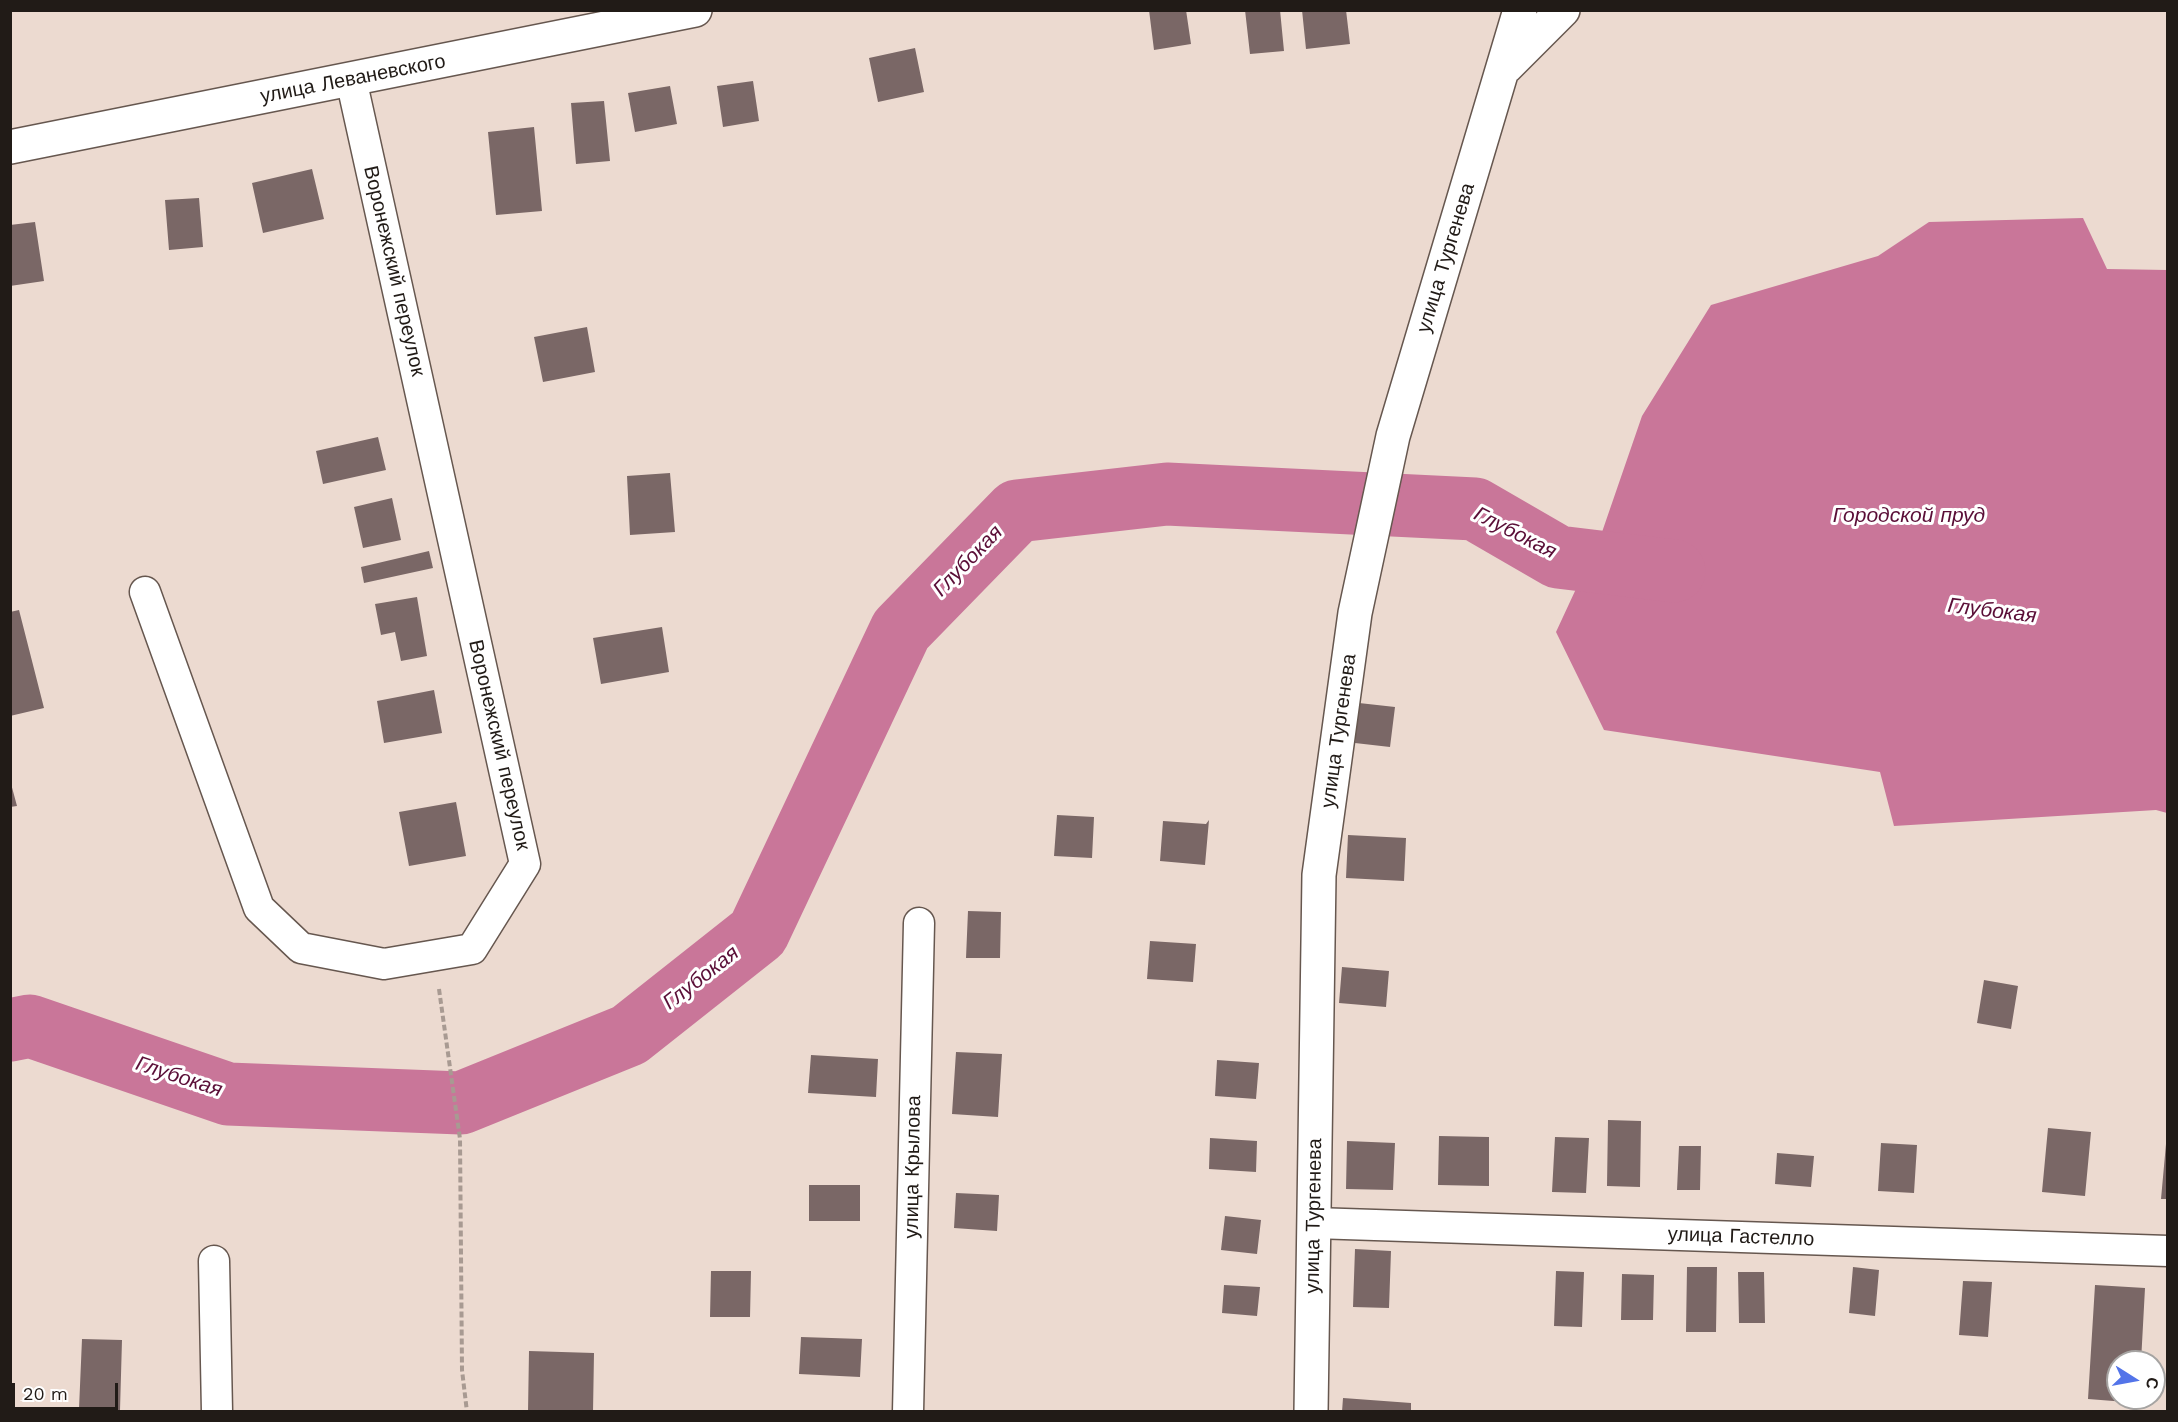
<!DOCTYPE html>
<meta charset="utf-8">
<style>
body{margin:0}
#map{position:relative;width:2178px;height:1422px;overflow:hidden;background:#ecdad0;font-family:"Work Sans",sans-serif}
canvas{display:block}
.frame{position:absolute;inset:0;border:12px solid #211b17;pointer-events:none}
.north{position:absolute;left:2106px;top:1350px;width:60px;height:60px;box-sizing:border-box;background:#fff;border:2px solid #a6a4a2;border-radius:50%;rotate:101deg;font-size:16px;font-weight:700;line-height:24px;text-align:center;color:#211b17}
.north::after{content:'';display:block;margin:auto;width:21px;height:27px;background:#5374e9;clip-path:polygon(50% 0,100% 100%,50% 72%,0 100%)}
.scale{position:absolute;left:12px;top:1383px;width:106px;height:27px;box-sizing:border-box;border:3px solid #211b17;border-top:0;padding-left:8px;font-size:18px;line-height:21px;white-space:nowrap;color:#211b17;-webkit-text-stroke:4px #fff;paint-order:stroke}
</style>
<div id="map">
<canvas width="2178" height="1422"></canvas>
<div class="frame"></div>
<div class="north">С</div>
<div class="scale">20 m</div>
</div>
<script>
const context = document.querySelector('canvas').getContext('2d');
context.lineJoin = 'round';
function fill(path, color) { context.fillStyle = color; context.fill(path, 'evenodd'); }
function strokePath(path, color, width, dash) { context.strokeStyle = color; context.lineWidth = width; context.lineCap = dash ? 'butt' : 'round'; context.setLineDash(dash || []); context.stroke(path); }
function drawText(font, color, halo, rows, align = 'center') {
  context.font = font + ' "Work Sans",sans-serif'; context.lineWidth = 6; context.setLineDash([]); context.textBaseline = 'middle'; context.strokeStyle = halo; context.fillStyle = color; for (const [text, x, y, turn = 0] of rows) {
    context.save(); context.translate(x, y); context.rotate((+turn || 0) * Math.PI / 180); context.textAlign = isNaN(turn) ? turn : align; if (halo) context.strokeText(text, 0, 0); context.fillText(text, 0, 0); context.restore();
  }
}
fill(new Path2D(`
 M2083 218 2107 269 2167 270V813L2156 810 1894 826 1880 772 1604 730 1556 632 1601 535 1642 416 1711 305 1878 256 1929 222Z`), '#c97699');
strokePath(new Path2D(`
 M10 1030 30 1026 228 1094 461 1103 629 1035 758 933 901 630 1017 511 1167 494 1475 509 1558 557 1674 571`), '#c97699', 63);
fill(new Path2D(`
 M1149 10H1186L1191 44 1154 50Z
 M1245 10H1280L1284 51 1250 54Z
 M1302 10H1346L1350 44 1306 49Z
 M915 48 924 92 878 102 869 58Z
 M753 81 759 121 723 127 717 86Z
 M670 86 677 124 635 132 628 93Z
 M604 101 610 161 576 164 571 103Z
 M534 127 542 211 496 215 488 132Z
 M312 169 324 219 263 233 252 183Z
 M199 198 203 247 169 250 165 200Z
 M35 222 44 281 10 286V225Z
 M587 327 595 372 543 382 534 337Z
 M378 437 386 470 323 484 316 451Z
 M670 473 675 532 630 535 627 476Z
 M392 498 401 540 363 548 354 507Z
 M429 551 433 568 364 583 361 567Z
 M417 597 427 656 401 661 395 632 381 635 375 604Z
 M19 610 44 708 10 716V612Z
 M662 627 669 672 601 684 593 638Z
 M434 690 442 733 384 743 377 701Z
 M1359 703 1395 707 1390 747 1355 743Z
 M10 780 17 806 10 807Z
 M456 802 466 856 409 866 399 812Z
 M1057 815 1094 817 1092 858 1054 856Z
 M1209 820 1205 865 1160 861 1163 821 1206 824Z
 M1348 835 1406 838 1404 881 1346 878Z
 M968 911 1001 912 1000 958H966Z
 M1150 941 1196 944 1193 982 1147 979Z
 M1342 967 1389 971 1386 1007 1339 1003Z
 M1984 980 2018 986 2011 1029 1977 1023Z
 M956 1052 1002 1054 998 1117 952 1114Z
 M811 1055 878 1059 876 1097 808 1093Z
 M1217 1060 1259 1063 1256 1099 1215 1096Z
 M1608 1120 1641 1121 1640 1187 1607 1186Z
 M2048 1128 2091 1132 2085 1196 2042 1192Z
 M1439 1136 1489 1137V1186L1438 1185Z
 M1555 1137 1589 1138 1586 1193 1552 1192Z
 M1210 1138 1257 1141 1256 1172 1209 1169Z
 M1347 1141 1395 1143 1393 1190 1346 1189Z
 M1881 1143 1917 1145 1914 1193 1878 1191Z
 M2166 1144H2168V1199H2161Z
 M1679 1146H1701L1700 1190H1677Z
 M1777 1153 1814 1156 1811 1187 1775 1184Z
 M809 1185H860V1221H809Z
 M956 1193 999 1195 997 1231 954 1228Z
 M1225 1216 1261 1220 1257 1254 1221 1250Z
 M1355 1249 1391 1251 1389 1308 1353 1307Z
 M1687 1267H1717L1716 1332H1686Z
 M1853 1267 1879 1270 1875 1316 1849 1313Z
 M711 1271H751L750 1317H710Z
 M1556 1271 1584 1272 1582 1327 1554 1326Z
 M1738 1272H1764L1765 1323H1739Z
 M1622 1274 1654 1275 1653 1320H1621Z
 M1963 1281 1992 1282 1988 1337 1959 1335Z
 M1224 1285 1260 1287 1257 1316 1222 1313Z
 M2095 1285 2145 1288 2141 1362H2118V1398H2139V1403L2088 1399Z
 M801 1337 862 1339 860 1377 799 1374Z
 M82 1339 122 1340 120 1410 79 1409Z
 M529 1351 594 1353 593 1412H528Z
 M1343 1398 1411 1403V1412H1342Z`), '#7a6766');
const street = new Path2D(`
 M145 592 259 908 301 948 384 964 472 949 525 864 351 79
 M1314 1223 2168 1251
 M214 1261 217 1412
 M908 1412 919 923`);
const secondary = new Path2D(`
 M1506 67 1563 10
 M10 147 695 10
 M1311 1412 1319 875 1355 613 1393 436 1520 10`);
strokePath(street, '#66574f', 33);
strokePath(secondary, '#66574f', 36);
strokePath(new Path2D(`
 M439 989 460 1139 462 1370 467 1412`), '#a89a92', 4, [6, 3]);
strokePath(street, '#fff', 30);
strokePath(secondary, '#fff', 33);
drawText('20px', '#211b17', '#fff', [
 ["улица Леваневского",353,79,-11],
 ["улица Тургенева",1446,258,-73],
 ["Воронежский переулок",394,271,77],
 ["улица Тургенева",1339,731,-82],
 ["Воронежский переулок",499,745,77],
 ["улица Крылова",913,1167,-89],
 ["улица Тургенева",1314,1216,-89],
 ["улица Гастелло",1741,1237,2]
]);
drawText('italic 21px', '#5a0e37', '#fff', [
 ["Городской пруд",1909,516],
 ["Глубокая",1515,533,27],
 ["Глубокая",968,561,-46],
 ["Глубокая",1992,611,7],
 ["Глубокая",701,978,-38],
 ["Глубокая",179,1077,18]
]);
</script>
